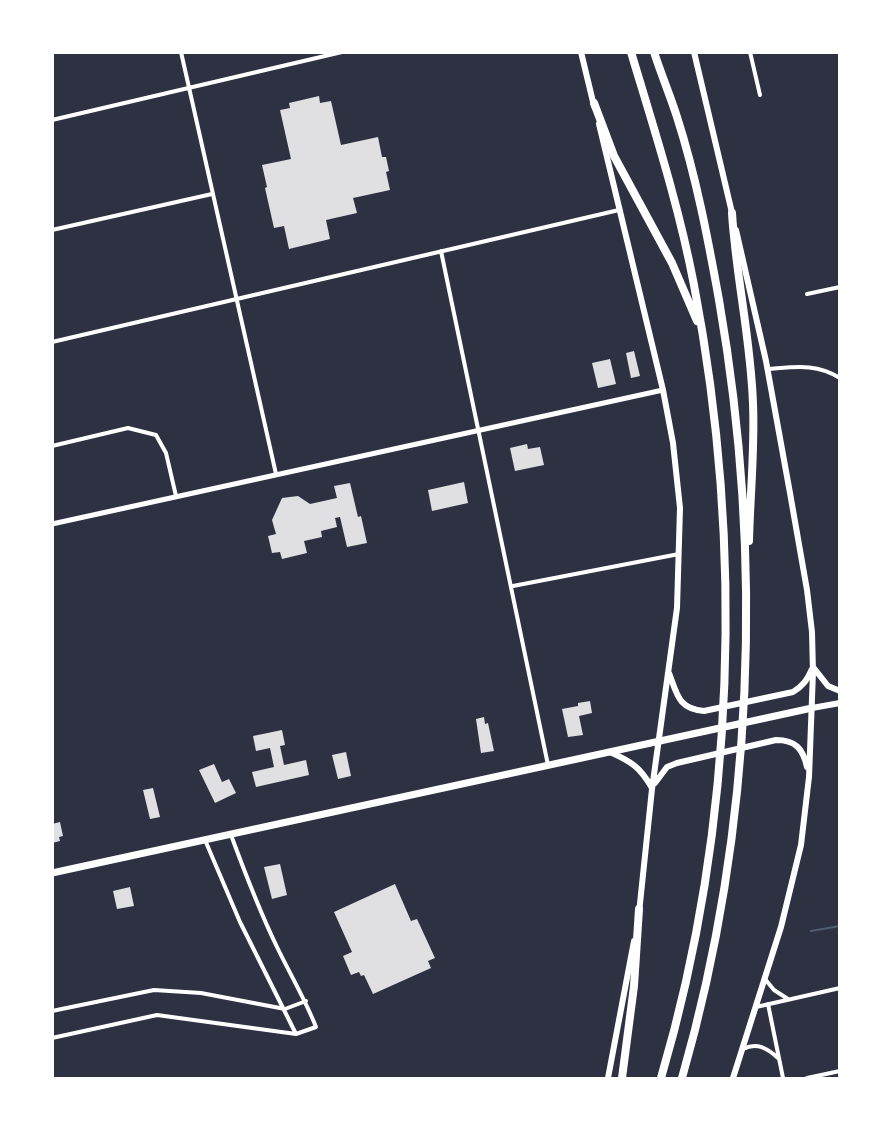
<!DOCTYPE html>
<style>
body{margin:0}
#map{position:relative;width:892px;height:1131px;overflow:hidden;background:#2d3142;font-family:Cabin,sans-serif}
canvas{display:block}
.frame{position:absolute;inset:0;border:54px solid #fff;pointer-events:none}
</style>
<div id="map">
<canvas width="892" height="1131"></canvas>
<div class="frame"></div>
</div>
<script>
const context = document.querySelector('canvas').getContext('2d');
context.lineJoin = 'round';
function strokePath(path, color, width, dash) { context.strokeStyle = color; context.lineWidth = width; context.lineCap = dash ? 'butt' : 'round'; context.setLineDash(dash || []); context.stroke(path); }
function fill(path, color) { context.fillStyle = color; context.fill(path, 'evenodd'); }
strokePath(new Path2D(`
 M811 931 840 926`), '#4f5d75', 2);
fill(new Path2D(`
 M319 96 320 103 331 101 341 145 378 137 382 157H386L389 171 386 172 390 190 353 198 357 213 326 220 330 239 289 249 284 226 274 228 265 188 267 187 262 165 291 159 280 110 290 108 289 103Z
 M634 351 640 376 631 378 626 353Z
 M610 359 616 384 598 388 592 363Z
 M527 444 528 449 540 447 544 465 515 471 510 448Z
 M464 482 468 503 432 511 428 490Z
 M350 483 358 517 361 516 367 543 347 547 340 517 335 518 337 527 321 531 322 537 304 541 307 553 282 559 280 552 272 553 268 536 276 534 272 520 282 498 298 496 310 504 337 498 334 486Z
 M590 701 592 713 579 716 583 735 568 737 562 709 578 706V703Z
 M484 717 485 724 488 723 494 751 481 753 476 719Z
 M282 730 285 745 280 746 284 765 306 760 309 775 256 787 252 772 274 767 270 748 256 751 253 736Z
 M346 752 351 776 338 779 332 755Z
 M214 764 222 782 229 779 236 793 215 803 199 770Z
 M153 788 160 817 150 819 143 790Z
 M60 822 63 836 59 837 60 841 52 843V824Z
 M280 864 287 895 272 899 264 867Z
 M395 884 411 921 417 919 435 958 428 961 431 968 373 994 364 975 361 976 359 972 351 975 343 956 352 952 334 912Z
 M130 887 134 906 117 909 113 891Z`), '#e0e0e3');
strokePath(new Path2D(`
 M181 52 276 474
 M750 52 760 95
 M52 120 342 52
 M52 230 212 194
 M441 251 548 765
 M807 294 840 287
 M52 342 619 210
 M768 369C795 367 816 363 840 378
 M52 446 128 428 156 435 166 453 176 496
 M513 586 679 554
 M205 840 240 922 296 1034
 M765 979 774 990 788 999
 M768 1004 783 1078
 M756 1007 840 988
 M52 1011 154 990 201 993 285 1009 306 1001
 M52 1038 157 1015 296 1034 316 1027C305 999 290 974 277 947 259 910 245 873 231 835
 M743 1049C757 1042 767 1048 778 1058
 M807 1078 840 1071`), '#fff', 4);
strokePath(new Path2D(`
 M52 524 663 390`), '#fff', 5);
strokePath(new Path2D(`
 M581 52 594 106
 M694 52 733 217
 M599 124 663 390 673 443 680 508 677 608 652 789 639 913
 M813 667 828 686 840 691
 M669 673C677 694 678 709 704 711L793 692C803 686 807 680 812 669
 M812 708 840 703
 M610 752C632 762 640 767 652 788
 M655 783 667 767 677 763 776 740C796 740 803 749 807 767
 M608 1078 634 941
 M733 1078 781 927 801 845 809 777 813 672 812 632 807 590 790 493 766 361 736 230`), '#fff', 6);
strokePath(new Path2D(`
 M52 873 812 708`), '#fff', 7);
strokePath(new Path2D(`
 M631 52C654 129 679 206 694 285 744 546 736 823 661 1078
 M654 52C661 74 670 95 677 117 696 176 708 239 719 300 764 558 754 827 682 1078
 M594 103 614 156 672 263 697 321
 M732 213C736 277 751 340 753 404 755 449 750 496 749 541
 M622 1078 634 986 639 909`), '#fff', 8);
</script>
